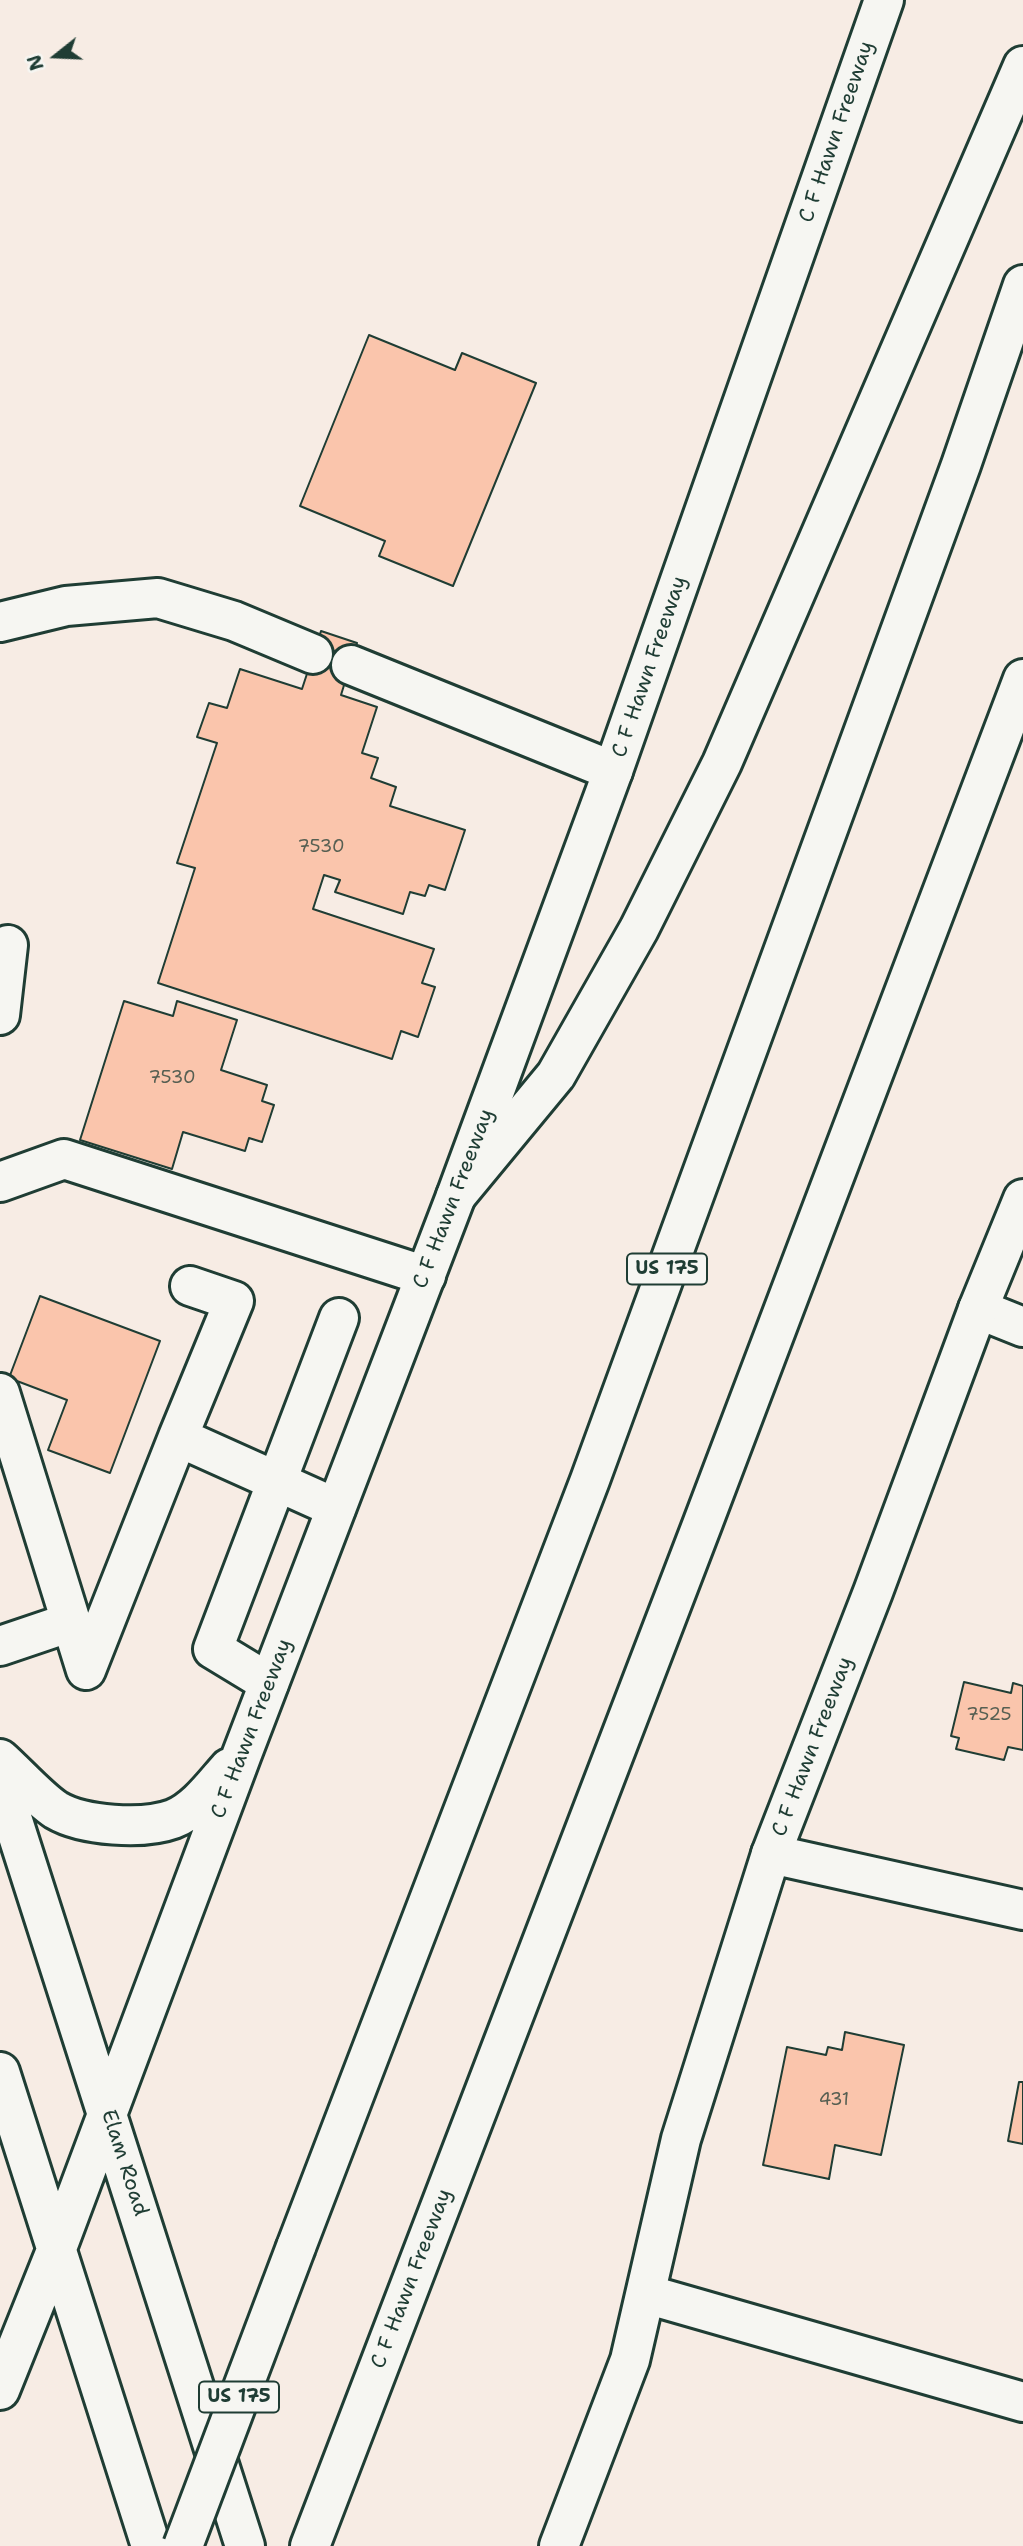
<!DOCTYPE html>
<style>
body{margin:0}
#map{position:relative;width:1023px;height:2546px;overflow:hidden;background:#f7ece4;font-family:"Shantell Sans",sans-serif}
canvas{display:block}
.north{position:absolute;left:21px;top:21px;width:70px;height:70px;-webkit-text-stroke:5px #f6f6f2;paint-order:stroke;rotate:252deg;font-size:19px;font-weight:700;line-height:28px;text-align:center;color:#1f3d34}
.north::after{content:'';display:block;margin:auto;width:24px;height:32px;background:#1f3d34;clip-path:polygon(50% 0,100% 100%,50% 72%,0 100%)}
</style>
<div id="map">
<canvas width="1023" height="2546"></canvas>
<div class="north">N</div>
</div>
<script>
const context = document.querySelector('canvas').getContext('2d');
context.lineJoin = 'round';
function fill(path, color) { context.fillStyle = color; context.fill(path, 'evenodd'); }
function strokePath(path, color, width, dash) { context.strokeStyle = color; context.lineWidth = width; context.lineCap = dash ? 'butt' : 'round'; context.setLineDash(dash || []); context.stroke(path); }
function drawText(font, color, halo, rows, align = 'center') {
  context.font = font + ' "Shantell Sans",sans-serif'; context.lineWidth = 6; context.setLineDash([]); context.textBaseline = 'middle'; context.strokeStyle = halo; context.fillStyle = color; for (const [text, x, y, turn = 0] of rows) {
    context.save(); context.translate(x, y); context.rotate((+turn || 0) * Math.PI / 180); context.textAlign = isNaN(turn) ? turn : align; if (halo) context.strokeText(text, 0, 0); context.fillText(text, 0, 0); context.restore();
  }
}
const building = new Path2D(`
 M369 335 455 370 462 353 536 383 453 586 379 556 385 541 300 506Z
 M321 631 357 643 341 695 377 707 362 753 378 758 371 778 396 787 390 806 465 830 445 890 429 885 425 896 410 892 403 914 335 892 340 880 324 875 313 909 434 949 422 983 435 987 418 1037 401 1031 392 1059 158 983 195 868 177 863 217 743 197 737 209 703 227 708 240 669 302 689Z
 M124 1001 173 1016 177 1001 237 1020 221 1070 267 1085 262 1101 274 1105 262 1142 249 1138 245 1151 183 1132 172 1169 80 1140Z
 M40 1296 160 1341 110 1473 48 1450 67 1400 9 1378Z
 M964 1682 1011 1693 1013 1683 1023 1686V1750L1008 1747 1004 1760 956 1749 959 1738 951 1736Z
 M845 2032 904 2045 881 2155 835 2145 829 2179 763 2165 787 2047 826 2055 828 2047 842 2050Z
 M1019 2082H1023V2144L1008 2141Z`);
fill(building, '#fac5ac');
strokePath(building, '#1f3d34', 2);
const minor = new Path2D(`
 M0 622 66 606 158 598 234 621 313 654
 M351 665 613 771
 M0 1015 8 945
 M0 1182 64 1159 426 1276
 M190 1286 234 1301 178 1437 336 1508
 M978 1309 1023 1327
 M0 1393 86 1670 178 1437
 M0 1646 71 1622
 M269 1683 213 1649 339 1318
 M771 1854 1023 1910
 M646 2294 1023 2402`);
const major = new Path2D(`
 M0 1759C16 1773 39 1799 56 1810 83 1826 143 1830 173 1819 196 1810 213 1786 229 1768
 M0 1780 245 2546
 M0 2072 151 2546
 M0 2390 57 2248 242 1754 456 1196 613 771 884 0
 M559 2546 630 2360 681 2139 771 1854 873 1592 978 1309 1023 1199`);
const highway = new Path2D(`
 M456 1196 556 1075 639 929 722 763 1023 66
 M296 2247 590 1480 961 465 1023 285
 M310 2546 702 1525 1023 679`);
strokePath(minor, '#1f3d34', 44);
strokePath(major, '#1f3d34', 44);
strokePath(highway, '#1f3d34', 44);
strokePath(minor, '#f6f6f2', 38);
strokePath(major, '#f6f6f2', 38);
strokePath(highway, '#f6f6f2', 38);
const highwayBridge = new Path2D(`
 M183 2546 296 2247`);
strokePath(highwayBridge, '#1f3d34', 44, []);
strokePath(highwayBridge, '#f6f6f2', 38);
drawText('18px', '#565f52', null, [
 ["7530",321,847],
 ["7530",172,1078],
 ["7525",989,1715],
 ["431",834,2100]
]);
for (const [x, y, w] of [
 [667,1269,80],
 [239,2397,80]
]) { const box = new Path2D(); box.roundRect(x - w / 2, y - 15.5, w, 31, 5); context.fillStyle = '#f6f6f2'; context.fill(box); strokePath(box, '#1f3d34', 2); }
drawText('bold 19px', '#1f3d34', null, [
 ["US 175",667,1269],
 ["US 175",239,2397]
]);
drawText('21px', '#1f3d34', '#f6f6f2', [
 ["C F Hawn Freeway",837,132,-71],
 ["C F Hawn Freeway",650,667,-71],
 ["C F Hawn Freeway",454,1199,-69],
 ["C F Hawn Freeway",252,1729,-69],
 ["C F Hawn Freeway",813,1747,-69],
 ["Elam Road",124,2163,72],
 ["C F Hawn Freeway",412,2279,-69]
]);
</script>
